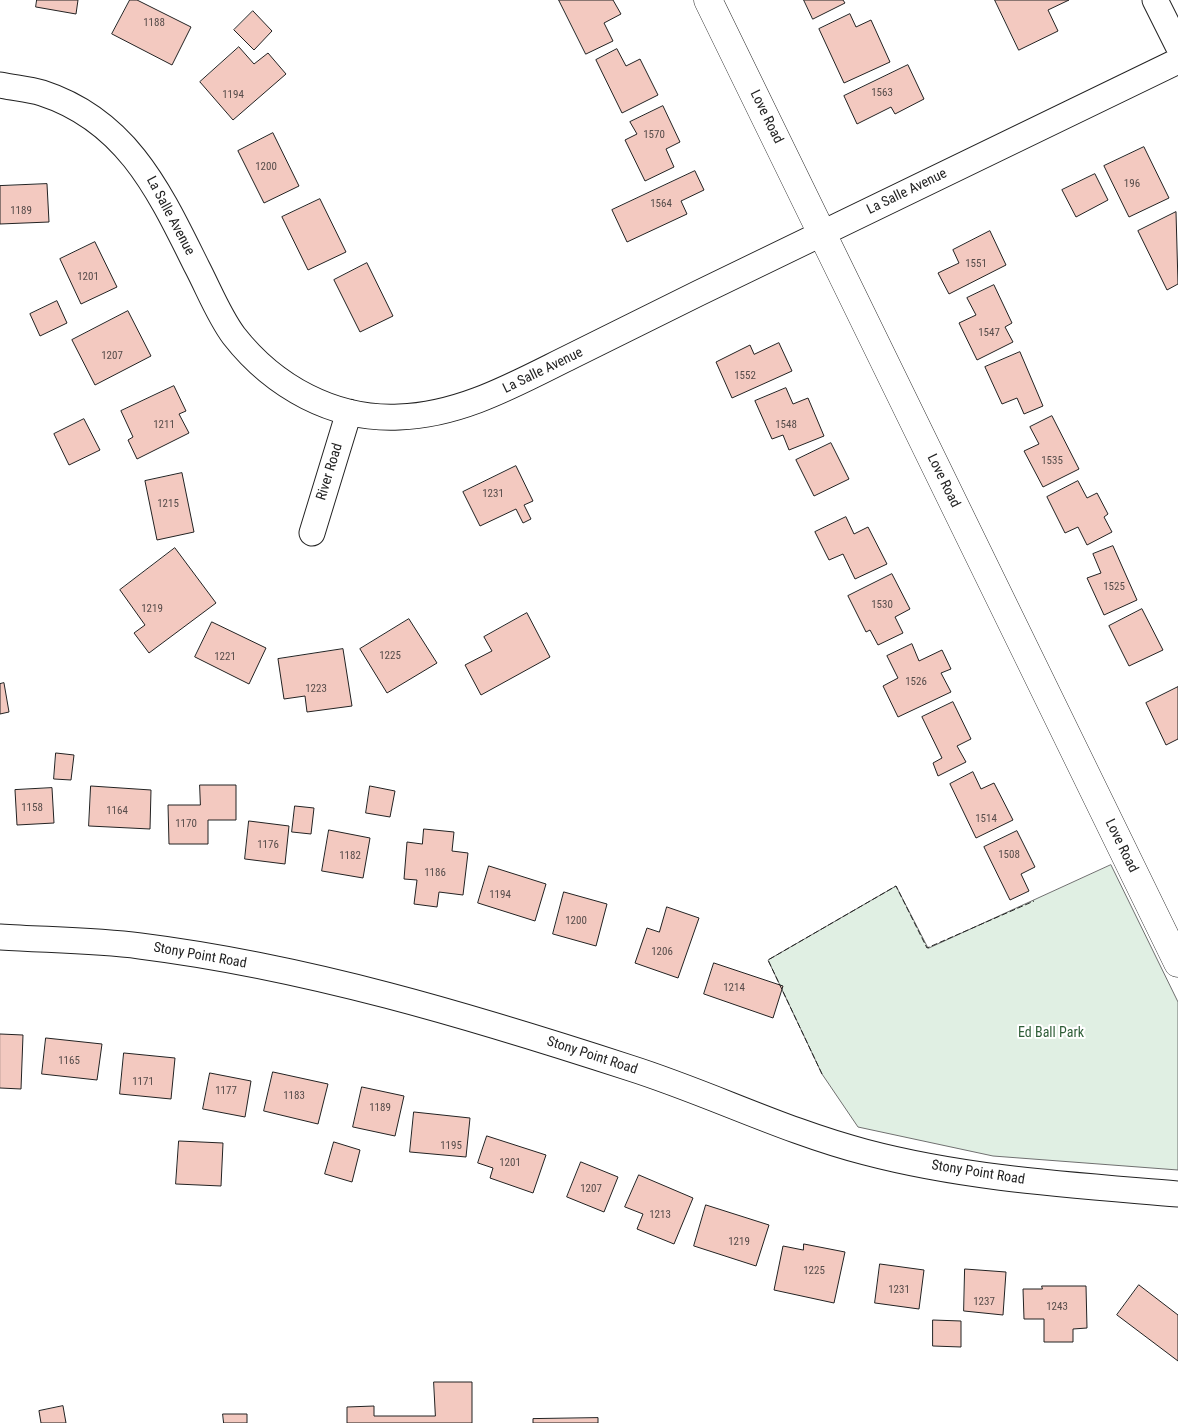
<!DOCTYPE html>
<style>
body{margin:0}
canvas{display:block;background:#fff}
</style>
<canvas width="1178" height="1423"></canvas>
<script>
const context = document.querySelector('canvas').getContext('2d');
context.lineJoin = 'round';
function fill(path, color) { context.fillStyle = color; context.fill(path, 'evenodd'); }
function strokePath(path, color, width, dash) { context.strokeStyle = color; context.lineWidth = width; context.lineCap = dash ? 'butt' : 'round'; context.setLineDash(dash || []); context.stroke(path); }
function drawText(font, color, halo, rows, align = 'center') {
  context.font = font + ' "Roboto Condensed",sans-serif'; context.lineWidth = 4; context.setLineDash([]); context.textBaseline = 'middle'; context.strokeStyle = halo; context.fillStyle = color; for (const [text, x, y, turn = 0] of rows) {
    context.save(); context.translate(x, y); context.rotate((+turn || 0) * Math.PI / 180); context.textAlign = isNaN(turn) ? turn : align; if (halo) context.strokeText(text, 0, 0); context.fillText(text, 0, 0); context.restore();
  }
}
const green = new Path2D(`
 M1111 865 1178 1002V1170L993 1156 858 1127 822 1074 768 960 896 886 928 948Z`);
fill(green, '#e0efe3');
strokePath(green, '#6f6f6f', 1);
const building = new Path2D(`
 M37 0H78L76 14 36 7Z
 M130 0H137L191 27 172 65 112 34Z
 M559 0H613L621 14 604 23 613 41 586 54Z
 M804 0H843L845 3 813 19Z
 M995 0H1069L1048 10 1058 31 1019 50Z
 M253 11 272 31 254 50 234 30Z
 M850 14 856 27 871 20 890 62 844 83 819 29Z
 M239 47 254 64 268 53 286 74 233 120 200 82Z
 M617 49 626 66 640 59 658 95 622 113 596 60Z
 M908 65 924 99 895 114 891 107 857 124 844 96Z
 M663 106 680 142 666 149 674 167 645 181 625 140 637 134 630 122Z
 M273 133 299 186 264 203 238 151Z
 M1144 147 1169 198 1129 217 1104 166Z
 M695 171 704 190 681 201 687 214 627 242 612 210Z
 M1095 174 1108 200 1076 217 1062 190Z
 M47 184 49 222 0 224V186Z
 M320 199 346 252 308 270 282 217Z
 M1176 212 1178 284 1167 290 1138 231Z
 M990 231 1006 265 949 294 938 273 959 263 953 250Z
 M95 242 117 287 81 304 60 259Z
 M367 263 393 316 360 332 334 280Z
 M994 285 1012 323 1005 327 1013 342 977 360 959 323 976 315 967 298Z
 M57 301 67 323 40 336 30 314Z
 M128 311 151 356 95 385 72 340Z
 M779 343 792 371 732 398 716 362 750 345 754 354Z
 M1020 352 1043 406 1024 414 1017 398 1002 404 985 367Z
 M174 386 186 411 179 414 189 433 137 459 128 440 133 437 121 411Z
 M786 388 793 404 808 398 824 436 789 450 783 435 772 439 755 401Z
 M1052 416 1079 469 1043 487 1024 451 1039 444 1030 427Z
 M84 419 100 450 69 465 54 434Z
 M831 443 849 479 814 496 796 460Z
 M516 466 533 501 524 505 531 519 523 523 516 509 480 526 463 492Z
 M182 473 194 532 157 540 145 481Z
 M1078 481 1087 498 1097 493 1108 514 1104 517 1112 532 1087 545 1078 527 1065 533 1047 497Z
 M846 517 854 534 868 527 887 564 855 579 843 554 829 560 815 532Z
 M1113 546 1137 600 1104 615 1087 578 1101 573 1093 554Z
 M175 548 216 603 149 653 134 633 145 625 120 590Z
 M892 574 910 609 895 617 903 633 878 645 870 630 866 632 848 596Z
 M1142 609 1163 650 1129 666 1109 626Z
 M527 613 550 657 481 695 465 665 492 651 484 637Z
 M409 619 437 663 387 693 360 649Z
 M212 622 266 648 249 684 195 657Z
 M912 644 919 661 942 650 951 669 941 673 951 692 898 717 883 686 898 678 887 656Z
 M343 649 352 706 307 712 305 696 284 699 278 659Z
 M4 683 9 712 0 714V684Z
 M1178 687V739L1166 745 1146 703Z
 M953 702 971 739 957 746 966 762 938 776 933 763 942 758 922 717Z
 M56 753 74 755 71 780 54 779Z
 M973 772 981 789 994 783 1013 820 976 838 950 784Z
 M200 785H236V820H208V844H169L168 805H200Z
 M91 786 151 790 150 829 89 826Z
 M370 786 395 791 390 817 366 813Z
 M52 788 54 823 17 825 15 790Z
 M295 806 314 808 311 834 292 832Z
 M249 821 289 826 285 864 245 859Z
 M424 829 454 832 452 851 468 853 463 895 439 892 437 907 414 904 417 880 404 879 407 842 422 844Z
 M329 830 370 838 363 878 322 871Z
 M1017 831 1035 867 1021 874 1029 891 1010 900 984 847Z
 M489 866 546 884 535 921 478 903Z
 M564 892 607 904 596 946 553 934Z
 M667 907 699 918 678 978 635 963 647 928 659 932Z
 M714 963 783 986 773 1018 704 994Z
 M0 1034 23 1035 21 1089 0 1088Z
 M46 1038 102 1044 97 1080 42 1074Z
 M124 1053 175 1058 171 1099 120 1094Z
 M273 1072 328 1084 318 1124 264 1111Z
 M210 1073 251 1081 245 1117 203 1109Z
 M362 1087 404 1096 395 1136 353 1127Z
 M414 1112 470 1118 466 1157 410 1152Z
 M487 1136 546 1155 533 1193 490 1178 493 1168 478 1163Z
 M179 1141 223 1143 221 1186 176 1184Z
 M334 1142 360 1150 352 1182 325 1174Z
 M581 1162 618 1177 604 1212 567 1197Z
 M639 1175 693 1198 674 1244 637 1229 643 1214 625 1207Z
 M706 1205 769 1225 756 1266 694 1246Z
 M804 1244 845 1252 834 1303 774 1290 783 1246 803 1250Z
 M880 1264 924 1270 919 1309 875 1303Z
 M965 1269 1006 1272 1003 1315 964 1311Z
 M1139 1285 1178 1315V1361L1117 1315Z
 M1042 1286H1086L1087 1328 1073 1329V1342H1044V1319H1024L1023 1289H1042Z
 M933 1320 961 1321V1347L933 1346Z
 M434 1382H472V1423H347V1407L374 1406V1416H435Z
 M63 1406 66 1423H41L39 1411Z
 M223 1414H247V1423H224Z
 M598 1418V1423H533V1419Z`);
fill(building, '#f3c9c0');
strokePath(building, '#222', 1);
const street = new Path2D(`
 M1155 0 1178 46
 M0 85C14 88 29 89 42 93 128 121 160 193 197 267 209 290 219 316 234 336 274 387 334 420 399 417 462 415 517 383 572 356 614 335 657 314 699 293 858 215 1018 138 1178 61
 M312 533 349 412
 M0 937C46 940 94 940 140 946 307 967 470 1016 630 1068 709 1093 784 1131 865 1152 967 1179 1073 1185 1178 1194`);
const secondary = new Path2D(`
 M708 0 1178 963`);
strokePath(street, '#222', 27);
strokePath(secondary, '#222', 29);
strokePath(street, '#fff', 25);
strokePath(secondary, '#fff', 28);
strokePath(new Path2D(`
 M822 1074 768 960 896 886 927 948 1034 901`), '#222', 1, [6, 2.5]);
drawText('11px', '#564c4a', null, [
 ["1188",154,23],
 ["1563",882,93],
 ["1194",233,95],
 ["1570",654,135],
 ["1200",266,167],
 ["196",1132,184],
 ["1564",661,204],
 ["1189",21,211],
 ["1551",976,264],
 ["1201",88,277],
 ["1547",989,333],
 ["1207",112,356],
 ["1552",745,376],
 ["1211",164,425],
 ["1548",786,425],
 ["1535",1052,461],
 ["1231",493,494],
 ["1215",168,504],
 ["1525",1114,587],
 ["1530",882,605],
 ["1219",152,609],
 ["1225",390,656],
 ["1221",225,657],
 ["1526",916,682],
 ["1223",316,689],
 ["1158",32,808],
 ["1164",117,811],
 ["1514",986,819],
 ["1170",186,824],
 ["1176",268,845],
 ["1508",1009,855],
 ["1182",350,856],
 ["1186",435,873],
 ["1194",500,895],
 ["1200",576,921],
 ["1206",662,952],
 ["1214",734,988],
 ["1165",69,1061],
 ["1171",143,1082],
 ["1177",226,1091],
 ["1183",294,1096],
 ["1189",380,1108],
 ["1195",451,1146],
 ["1201",510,1163],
 ["1207",591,1189],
 ["1213",660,1215],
 ["1219",739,1242],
 ["1225",814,1271],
 ["1231",899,1290],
 ["1237",984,1302],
 ["1243",1057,1307]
]);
drawText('14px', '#222', '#fff', [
 ["Love Road",766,117,64],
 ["La Salle Avenue",907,192,-26],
 ["La Salle Avenue",170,216,62],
 ["La Salle Avenue",543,371,-26],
 ["River Road",330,472,-73],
 ["Love Road",943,481,64],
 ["Love Road",1121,846,64],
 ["Stony Point Road",200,956,10],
 ["Stony Point Road",592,1056,18],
 ["Stony Point Road",978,1173,9]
]);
drawText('14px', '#2f5e38', '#fff', [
 ["Ed Ball Park",1051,1033]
]);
</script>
